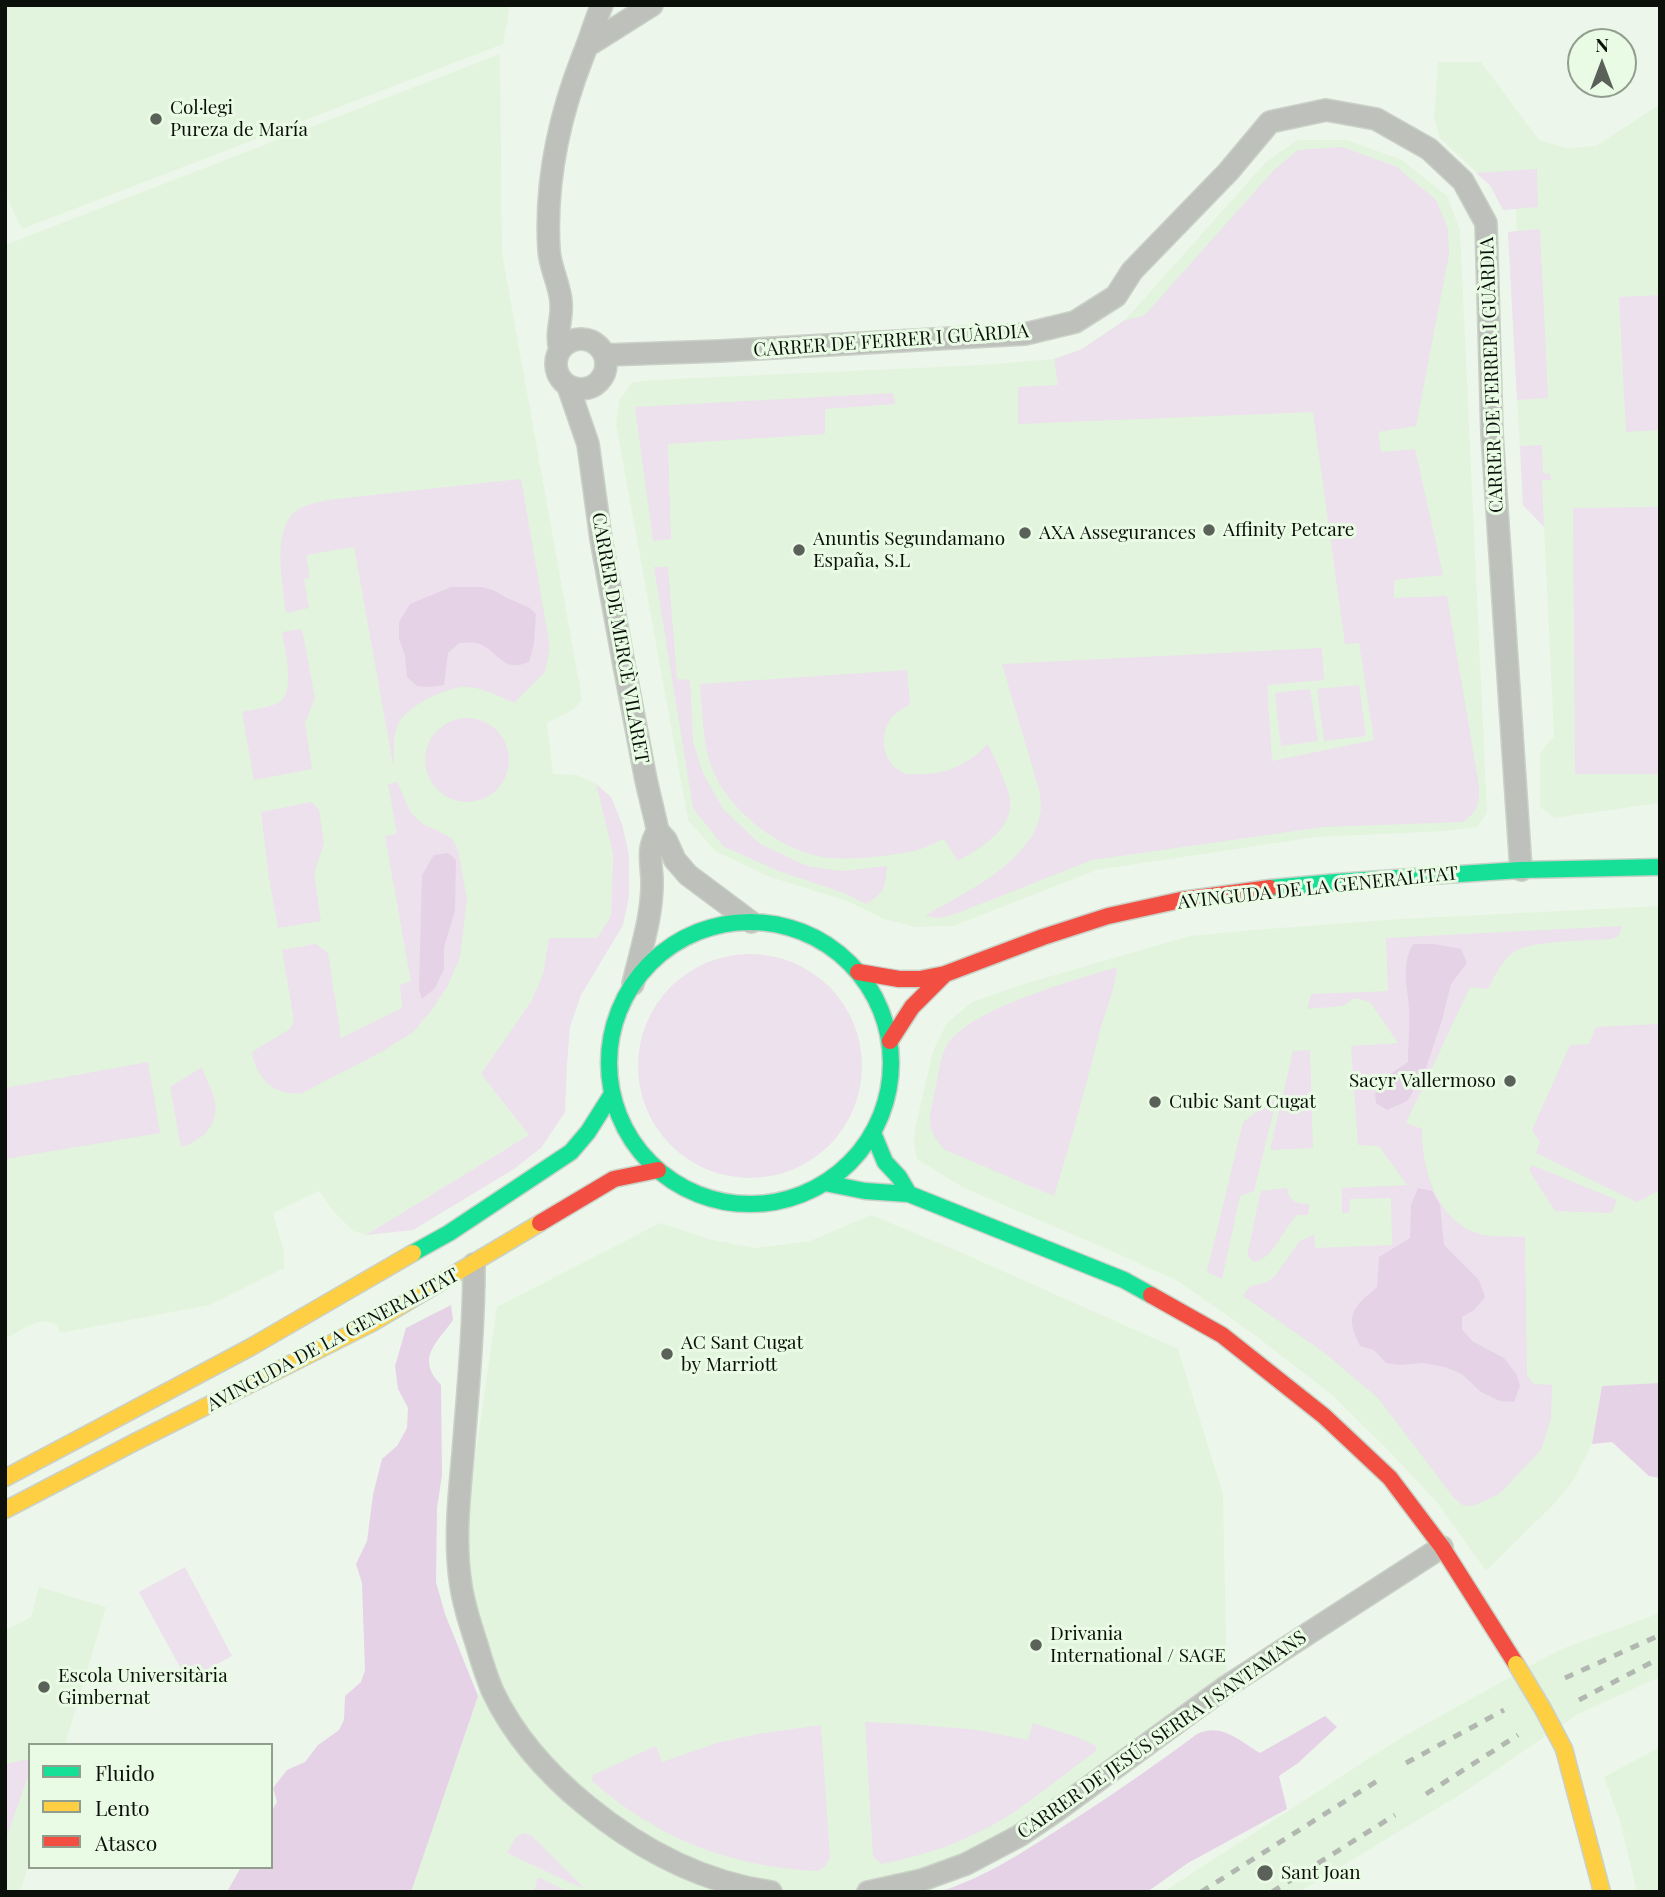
<!DOCTYPE html>
<meta charset="utf-8">
<style>
body{margin:0}
#map{position:relative;width:1665px;height:1897px;overflow:hidden;background:#edf6ea;font-family:"Playfair Display",serif}
canvas{display:block}
.frame{position:absolute;inset:0;border:7px solid #0b110a;pointer-events:none}
.legend{position:absolute;left:28px;top:1743px;width:245px;height:126px;box-sizing:border-box;background:#eafbe5;border:2px solid #919d8d;margin:0;padding:9px 12px;list-style:none;font-size:21px;color:#0b110a}
.legend li{display:flex;align-items:center;gap:14px;height:35px}
.legend b{width:35px;border:2px solid #919d8d}
.north{position:absolute;left:1567px;top:28px;width:70px;height:70px;box-sizing:border-box;background:#eafbe5;border:2px solid #919d8d;border-radius:50%;rotate:0deg;font-size:19px;font-weight:700;line-height:28px;text-align:center;color:#0b110a}
.north::after{content:'';display:block;margin:auto;width:24px;height:32px;background:#5a6158;clip-path:polygon(50% 0,100% 100%,50% 72%,0 100%)}
</style>
<div id="map">
<canvas width="1665" height="1897"></canvas>
<div class="frame"></div>
<ul class="legend">
<li><b style="height:9px;background:#16e098"></b>Fluido</li>
<li><b style="height:9px;background:#ffcf43"></b>Lento</li>
<li><b style="height:9px;background:#f24e42"></b>Atasco</li>
</ul>
<div class="north">N</div>
</div>
<script>
const context = document.querySelector('canvas').getContext('2d');
context.lineJoin = 'round';
function fill(path, color) { context.fillStyle = color; context.fill(path, 'evenodd'); }
function strokePath(path, color, width, dash) { context.strokeStyle = color; context.lineWidth = width; context.lineCap = dash ? 'butt' : 'round'; context.setLineDash(dash || []); context.stroke(path); }
function drawText(font, color, halo, rows, align = 'center') {
  context.font = font + ' "Playfair Display",serif'; context.lineWidth = 6; context.setLineDash([]); context.textBaseline = 'middle'; context.strokeStyle = halo; context.fillStyle = color; for (const [text, x, y, turn = 0] of rows) {
    context.save(); context.translate(x, y); context.rotate((+turn || 0) * Math.PI / 180); context.textAlign = isNaN(turn) ? turn : align; if (halo) context.strokeText(text, 0, 0); context.fillText(text, 0, 0); context.restore();
  }
}
fill(new Path2D(`
 M5 5H510L503 44 22 229 5 194Z
 M500 54 502 253 582 699 574 709 547 723 553 774 577 775 596 784 613 854 611 916 597 938H549L543 974 534 997 481 1074 529 1135 366 1235 353 1231 334 1212 319 1191 273 1213 284 1252V1268L210 1305 60 1333 57 1324 42 1321 26 1327 5 1339V245Z
 M1438 62H1481L1539 140 1566 148 1596 146 1660 104V803L1555 818 1540 807V753L1554 736 1544 527 1523 505 1508 232 1517 231 1516 209 1503 210 1490 185 1440 138 1434 118Z
 M1297 140H1347L1402 160 1447 196 1460 230 1487 813 1477 827 1446 831 1315 837 1097 870 953 926 915 927 884 919 847 901 770 877 715 851 688 820 616 424 619 401 631 383 653 380 983 365 1054 359 1082 349 1125 320 1266 162Z
 M1660 906V1383L1602 1387 1592 1444 1574 1479 1556 1502 1486 1571 1439 1505 1388 1450 1332 1395 1256 1336 1178 1281 1102 1247 964 1188 917 1159 914 1143 915 1129 933 1051 947 1023 972 1002 1024 984 1190 936 1253 930 1401 919Z
 M871 1215 951 1248 1178 1349 1223 1494 1227 1686 1019 1836 861 1892H411L489 1663 469 1586 468 1507 497 1307 660 1223 712 1240 756 1248 810 1241Z
 M39 1587 106 1607 65 1745H30V1860L20 1892H5V1630L31 1617Z
 M1660 1613V1677L1578 1714 1461 1794 1299 1892H1163L1399 1739 1559 1650Z
 M1660 1747V1892H1637L1620 1821 1604 1777Z`), '#e3f4de');
fill(new Path2D(`
 M1342 147 1397 167 1436 200 1448 229 1449 254 1416 426 1378 432 1381 452 1415 449 1443 575 1394 580V598L1447 596 1479 786C1479 805 1479 810 1463 822L1323 827 1092 860 955 914 940 918 925 916C964 893 1030 863 1040 815 1042 808 1040 800 1040 793L1002 664 1322 648 1324 680 1267 685 1272 761 1374 740 1359 643 1345 644 1313 412 1018 424V387L1058 385 1054 359 1082 349 1125 320 1144 316 1274 170 1298 150Z
 M1537 169 1538 207 1503 210 1490 185 1476 173Z
 M1540 229 1548 398 1517 400 1508 232Z
 M1660 295V430L1626 432 1619 297Z
 M893 393 895 404 825 409V434L668 444 671 539 653 541 635 407Z
 M1542 445 1543 473 1550 474 1551 480H1542L1544 527 1523 505 1520 446Z
 M521 479 550 647 545 672 514 703C499 696 480 686 462 687 443 689 410 705 400 721 392 733 394 750 394 764H393L354 547 306 555 310 578 304 579 309 608 286 613C283 585 270 526 299 509 310 503 323 501 336 499Z
 M1660 507V774H1575L1573 508Z
 M654 567H668L677 679 690 680 693 742 703 773 723 809 760 844 807 866 841 871 887 866C885 886 885 893 866 904L844 893 776 870 723 846 693 808Z
 M302 629 315 698 305 723 312 769 254 780 242 712C253 709 270 708 280 702 295 692 285 648 282 632Z
 M907 670 910 704C904 708 897 712 892 717 878 734 882 764 904 773 908 775 915 774 920 774 947 775 970 763 988 744 995 759 1003 775 1008 791 1020 825 983 847 958 861L944 839C934 843 924 849 914 851 890 856 841 862 817 856 777 846 736 815 717 779 702 750 703 716 700 684Z
 M1359 685 1366 736 1324 741 1317 689Z
 M1310 689 1318 741 1281 746 1275 693Z
 M425 760a42 42 0 1 1 84 0a42 42 0 1 1-84 0Z
 M397 782 411 813 423 824 446 835 453 840 458 850 467 899 460 957 447 987 430 1012 413 1032 383 1051 302 1093C275 1097 256 1078 252 1052L290 1029 294 1020 282 950 316 944 328 953 341 1038 402 1008 400 984 411 982 385 836 397 834 388 784Z
 M596 784 611 797 622 824 629 855V897L623 925 581 995 570 1027 567 1063 565 1112 541 1148 514 1169 413 1230 366 1235 529 1135 481 1074 532 1000 543 974 549 938H597L611 916 613 854Z
 M312 802 319 810 324 843 314 874 321 921 278 928 269 878 261 812Z
 M1622 926 1618 937 1610 939C1589 941 1528 940 1512 953 1501 962 1494 977 1488 989L1470 987 1406 1123 1422 1129C1422 1168 1435 1218 1476 1233 1491 1238 1510 1236 1525 1237L1527 1376 1534 1384 1552 1385 1551 1419 1541 1450 1499 1494 1475 1505 1464 1506 1454 1498 1378 1398 1326 1354 1243 1296 1250 1286 1268 1282 1275 1276 1299 1242 1314 1234 1315 1248 1392 1245 1391 1198 1350 1199 1349 1213H1342V1188L1407 1185 1379 1146 1358 1145 1351 1046 1398 1043 1370 1002 1354 998 1343 1006 1307 1009 1311 994 1388 991 1386 938Z
 M638 1066a112 112 0 1 1 224 0a112 112 0 1 1-224 0Z
 M1117 967C1115 989 1106 1009 1100 1030 1086 1086 1071 1141 1054 1196L945 1150C925 1129 929 1117 935 1091 938 1078 939 1061 945 1049 962 1010 1076 980 1117 967Z
 M1660 1024V1190L1637 1202 1536 1153 1540 1142 1532 1130 1570 1045 1589 1044 1596 1027Z
 M1310 1050 1313 1148 1270 1150 1293 1051Z
 M148 1062 160 1133 5 1159V1088Z
 M202 1067C205 1078 212 1088 214 1098 221 1123 203 1141 181 1147L170 1087Z
 M1277 1097 1254 1191 1240 1196 1222 1279 1207 1272 1243 1122Z
 M1532 1165 1617 1200 1612 1213 1555 1211 1529 1170Z
 M1287 1188C1290 1202 1296 1204 1310 1204L1308 1215H1297C1283 1229 1274 1258 1254 1262L1248 1256V1251L1261 1191Z
 M185 1567 232 1656 187 1680 139 1592Z
 M865 1722 911 1724 977 1730 1028 1740 1033 1723 1077 1737 1096 1746V1751C1065 1773 1035 1799 1003 1819 965 1842 924 1856 881 1864L873 1856Z
 M821 1725 830 1858 824 1867 817 1871C730 1867 657 1838 592 1781L593 1775 656 1746 662 1762 717 1743 758 1734Z
 M24 1760H30V1771L5 1841V1764Z
 M523 1833 532 1836 586 1890 507 1853 516 1837Z
 M538 1877 568 1892H534Z`), '#ece1ec');
fill(new Path2D(`
 M451 587H482L493 590 505 597 530 608 536 614 534 643 529 662C503 672 502 656 482 645 476 641 466 643 459 643L448 653 444 685 429 687 417 686 407 677 405 655 399 639V622L410 604Z
 M448 853 456 860 455 911 444 947V969L435 988 422 999 419 989 422 875 434 855Z
 M1413 944H1434L1461 949 1467 963 1451 984 1442 1020 1424 1074 1407 1101 1387 1110 1376 1103 1375 1094 1392 1073 1408 1062C1408 1045 1410 1027 1409 1010 1408 985 1400 968 1413 944Z
 M1418 1188 1432 1191 1440 1205 1444 1245 1479 1280 1485 1297 1474 1310 1462 1317V1329L1472 1341 1504 1358 1517 1375 1520 1386 1514 1402 1500 1401 1481 1392 1462 1374 1445 1367 1423 1363 1399 1365 1386 1363 1374 1350 1360 1346C1344 1314 1353 1308 1377 1287L1379 1257 1410 1238 1411 1205Z
 M451 1305 453 1320C437 1343 415 1358 441 1385L442 1475 437 1508 436 1582 445 1614 478 1696 411 1892H227L241 1867H271V1812L277 1802 273 1788 287 1770 305 1762 318 1745 339 1730 344 1720 345 1696 361 1682 365 1670 362 1583 356 1564 367 1541 373 1495 382 1459 397 1446 407 1428 408 1408 398 1389 395 1366 406 1328Z
 M1660 1383V1478L1649 1476 1612 1442 1592 1444 1602 1386Z
 M1325 1716 1337 1727 1298 1763 1279 1776 1287 1809 1188 1863 1147 1892H938C982 1879 1018 1855 1056 1831 1105 1800 1151 1768 1197 1734 1221 1722 1240 1741 1260 1753Z`), '#e6d2e6');
const street = new Path2D(`
 M587 46 652 5
 M556 364a25 25 0 1 1 50 0a25 25 0 1 1-50 0Z
 M560 350C555 330 563 320 561 302 560 285 550 268 549 250 545 184 559 117 583 56 590 39 595 21 602 5
 M605 355 720 351 1025 334 1075 322 1116 296 1132 271 1228 172 1270 122 1326 110 1376 119 1429 149 1463 181 1486 223 1492 434 1521 870
 M568 386 588 444 601 539 624 665 646 780 658 831 666 840 675 860 688 875 751 922
 M633 984C641 950 653 914 652 879 651 860 647 847 658 831
 M474 1264C474 1327 468 1390 463 1454 459 1498 454 1542 461 1586 464 1605 470 1624 476 1642 481 1659 486 1676 493 1692 514 1736 549 1775 587 1806 641 1850 702 1882 771 1892
 M868 1892 922 1880 966 1864 1019 1836 1056 1811 1227 1686 1442 1547`);
const fast = new Path2D(`
 M1270 888 1336 882 1521 870 1660 867
 M609 1063a141 141 0 1 1 282 0a141 141 0 1 1-282 0Z
 M873 1133 885 1162 899 1177 909 1194
 M825 1183 865 1191 909 1194 1124 1280 1151 1295
 M413 1253 449 1233 571 1152 588 1132 612 1094`);
const slow = new Path2D(`
 M5 1478 251 1347 413 1253
 M5 1510 135 1442 372 1323 540 1223
 M1564 1749 1602 1892`);
const jam = new Path2D(`
 M858 972 899 979H920L945 974 1043 937 1108 916 1181 900 1270 888
 M890 1041 912 1007 945 974
 M540 1223 614 1179 658 1170
 M1151 1295 1222 1335 1324 1416 1390 1478 1442 1547 1516 1664`);
strokePath(street, '#cad1c7', 24);
strokePath(fast, '#cad1c7', 19);
strokePath(slow, '#cad1c7', 19);
strokePath(jam, '#cad1c7', 19);
strokePath(street, '#bdc0bb', 21);
strokePath(fast, '#16e098', 16);
strokePath(slow, '#ffcf43', 16);
strokePath(jam, '#f24e42', 16);
strokePath(new Path2D(`
 M1565 1678 1660 1635
 M1579 1700 1660 1658
 M1406 1763 1504 1710
 M1426 1794 1518 1735
 M1201 1892 1377 1781
 M1272 1892 1395 1815`), '#b2b8b1', 5, [9, 9]);
const slowBridge = new Path2D(`
 M1516 1664 1543 1709 1564 1749`);
strokePath(slowBridge, '#cad1c7', 19, []);
strokePath(slowBridge, '#ffcf43', 16);
for (const [x, y, r, color] of [
 [156,119,7,"#5a6158"],
 [1209,530,7,"#5a6158"],
 [1025,533,7,"#5a6158"],
 [799,550,7,"#5a6158"],
 [1510,1081,7,"#5a6158"],
 [1155,1102,7,"#5a6158"],
 [667,1354,7,"#5a6158"],
 [1036,1645,7,"#5a6158"],
 [44,1687,7,"#5a6158"],
 [1265,1873,9,"#5a6158"]
]) { const dot = new Path2D(); dot.arc(x, y, r, 0, 2 * Math.PI); context.fillStyle = color; context.fill(dot); strokePath(dot, '#eafbe5', 2.5); }
drawText('19px', '#0b110a', '#eafbe5', [
 ["Col·legi",170,108],
 ["Pureza de María",170,130],
 ["Affinity Petcare",1223,530],
 ["AXA Assegurances",1039,533],
 ["Anuntis Segundamano",813,539],
 ["España, S.L",813,561],
 ["Sacyr Vallermoso",1496,1081,"right"],
 ["Cubic Sant Cugat",1169,1102],
 ["AC Sant Cugat",681,1343],
 ["by Marriott",681,1365],
 ["Drivania",1050,1634],
 ["International / SAGE",1050,1656],
 ["Escola Universitària",58,1676],
 ["Gimbernat",58,1698],
 ["Sant Joan",1281,1873]
], 'left');
drawText('19px', '#0b110a', '#eafbe5', [
 ["CARRER DE FERRER I GUÀRDIA",891,341,-4],
 ["CARRER DE FERRER I GUÀRDIA",1492,375,-92],
 ["CARRER DE MERCÈ VILARET",620,638,80],
 ["AVINGUDA DE LA GENERALITAT",1318,888,-6],
 ["AVINGUDA DE LA GENERALITAT",333,1340,-28],
 ["CARRER DE JESÚS SERRA I SANTAMANS",1162,1735,-35]
]);
</script>
